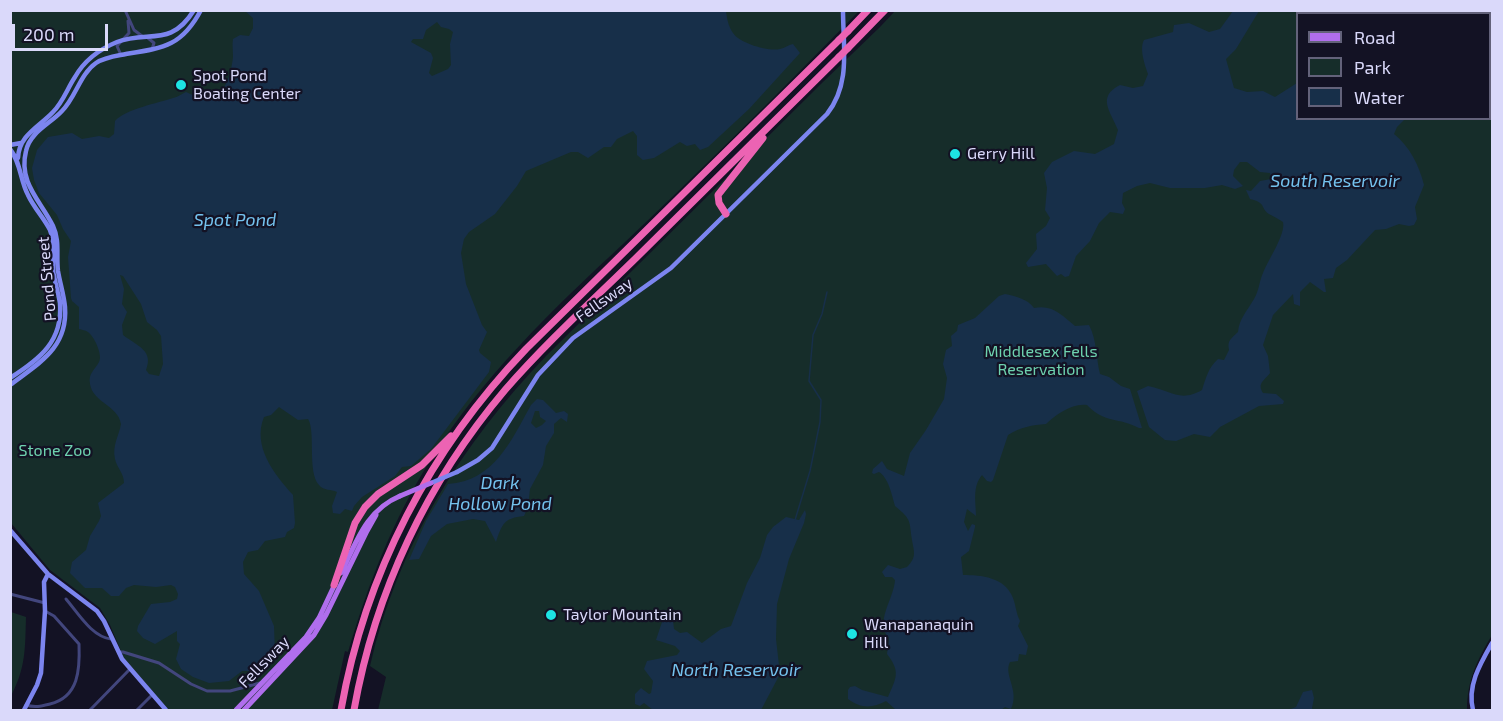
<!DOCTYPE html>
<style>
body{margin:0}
#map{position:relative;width:1503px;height:721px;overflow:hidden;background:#131224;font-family:"Exo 2",sans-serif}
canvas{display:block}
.frame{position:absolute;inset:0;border:12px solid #dad9fa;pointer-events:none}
.legend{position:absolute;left:1296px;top:12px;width:195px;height:108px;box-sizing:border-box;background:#131224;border:2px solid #63627a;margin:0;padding:8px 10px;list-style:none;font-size:18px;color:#dad9fa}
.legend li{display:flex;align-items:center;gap:12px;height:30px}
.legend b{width:30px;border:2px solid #63627a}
.scale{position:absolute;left:12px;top:24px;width:96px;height:27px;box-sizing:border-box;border:3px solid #dad9fa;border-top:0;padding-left:8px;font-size:18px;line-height:21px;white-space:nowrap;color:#dad9fa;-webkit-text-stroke:4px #131224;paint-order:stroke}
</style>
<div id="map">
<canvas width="1503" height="721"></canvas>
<div class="frame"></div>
<ul class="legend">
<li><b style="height:8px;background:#b06eed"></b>Road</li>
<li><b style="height:16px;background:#162d2a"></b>Park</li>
<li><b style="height:16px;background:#172f49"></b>Water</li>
</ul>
<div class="scale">200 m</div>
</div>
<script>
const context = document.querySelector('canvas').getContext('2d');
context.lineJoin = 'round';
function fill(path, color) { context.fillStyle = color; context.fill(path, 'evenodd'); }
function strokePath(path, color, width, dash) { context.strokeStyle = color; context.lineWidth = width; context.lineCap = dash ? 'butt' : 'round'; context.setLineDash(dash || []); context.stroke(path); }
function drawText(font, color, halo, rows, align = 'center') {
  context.font = font + ' "Exo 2",sans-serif'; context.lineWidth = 4.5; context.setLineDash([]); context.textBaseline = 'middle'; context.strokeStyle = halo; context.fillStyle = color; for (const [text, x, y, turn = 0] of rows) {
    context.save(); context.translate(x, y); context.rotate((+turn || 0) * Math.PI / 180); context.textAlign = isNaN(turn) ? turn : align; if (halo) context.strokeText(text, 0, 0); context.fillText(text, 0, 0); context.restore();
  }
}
fill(new Path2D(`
 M10 11H859C782 90 703 168 623 244 552 310 481 378 430 461 392 521 368 585 348 652L345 651 332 710H169L124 658 110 625 100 608 50 570 11 523Z
 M895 11H1492V635C1477 660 1467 681 1467 710H378L386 677 370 666C397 547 462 443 547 355L824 81 880 27ZM1298 14H1490V118H1298Z
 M11 612 26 617C25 649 26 667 11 696Z`), '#162d2a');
fill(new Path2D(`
 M245 11H726C727 18 728 26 733 33 739 43 769 52 780 49 785 48 788 45 793 44L800 53 749 109 708 147 700 150 695 144 687 146 680 142 654 158 643 160 637 155V136L633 131 617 139 611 147H604L588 158 578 152H571L526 171 517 186 495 214 469 232 464 239 461 253 466 284 482 325 487 332 479 350 480 353 491 362 489 372 431 449 411 466 402 467 395 476 362 497 354 506 352 511 345 509 340 514 333 513 332 506 337 492C331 489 324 491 319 485 307 472 316 431 308 419L298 420 279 407 271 415 264 417C252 446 274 474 293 495L295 523 294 528 287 532 285 537 265 541 258 550 248 552 243 562 244 574 259 591 274 626 275 653 272 659 252 671H242L229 681 209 683 193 677 181 669 176 659 180 644 177 641V631L155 644 143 638 137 631 138 626 151 604 170 602 177 599 178 594 175 587 171 585 156 587 134 585 126 588 119 596H111L102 588H85L70 573 72 562 86 550 90 536 99 521 101 516 98 503 124 483C124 473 117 468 115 459 112 445 119 436 121 424 118 405 93 403 90 384 88 373 95 370 99 362 103 355 94 336 88 332 85 330 82 330 79 329V307L72 301 71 298 68 257 71 241 63 229 57 215 39 193 34 180 32 168 37 150 48 137 72 133 82 139 99 136 109 138 114 134 115 121C126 109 158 103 173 98 178 97 181 94 186 92 192 94 197 99 203 99 225 100 231 74 233 57 233 51 232 45 233 39L240 35 249 36 253 28V18ZM437 22 441 27 449 29 453 32 450 44 451 65 448 69 432 76 429 73 433 58 431 53 411 42 413 39H423L426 30ZM120 275 123 276 141 304 147 322 157 330 161 336 163 364 159 376 149 374 146 370C154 350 137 346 123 335L122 325 127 312 122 304 124 289Z
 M1233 11H1259L1236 49 1226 59 1234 88 1247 92 1263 91 1275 97 1297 83 1298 118 1405 119 1397 127 1394 134C1410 147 1419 165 1424 185L1415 207 1417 219 1414 225 1409 226 1399 224 1386 229 1375 230 1347 260 1336 268 1333 278 1324 279 1326 292H1324L1310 282 1300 292V306L1294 304 1293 294 1273 315 1263 345 1268 356 1270 373C1264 381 1257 383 1263 393L1276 394 1284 401 1283 404 1259 406 1220 427 1210 437 1194 434 1176 441 1165 440 1149 427 1137 391 1148 386C1170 390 1180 403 1202 390 1206 378 1208 368 1218 359L1224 360 1229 350C1227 340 1231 339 1238 332 1239 319 1247 311 1254 299 1259 291 1259 282 1263 273 1268 260 1286 234 1283 222 1279 219 1274 217 1269 214 1260 208 1267 203 1250 199L1246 190 1251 191 1260 181 1271 179 1270 173 1260 172 1247 162H1240L1234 170 1233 176 1243 186 1235 189 1222 185 1205 188H1170L1150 183 1137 186 1123 193 1122 203 1125 209 1123 214 1110 212 1099 223 1090 241 1076 256 1069 276 1065 277 1061 274 1057 276 1046 264 1028 267 1026 263 1037 249 1036 234 1046 226 1050 218 1045 210 1047 188 1044 173 1052 162 1074 151 1095 154 1114 144 1118 130C1111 112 1096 97 1120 85L1133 88 1143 86 1148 74C1145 65 1139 49 1144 40L1173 32 1174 25 1189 23 1209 32 1220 29Z
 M1492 32V83L1490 87V32Z
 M1005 294C1015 296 1028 299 1034 308 1052 304 1062 315 1075 326L1089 325C1097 340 1096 358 1100 374L1109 377 1121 386 1130 389 1142 428H1139C1119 417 1105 424 1087 405 1072 403 1057 414 1046 424 1032 425 1021 427 1008 435L993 480 991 482 987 481 982 475C972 487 976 502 976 516L967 509 964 522 968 531 972 524 975 525V527L969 551 961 557 963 575C981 575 1005 577 1013 598 1016 606 1016 613 1020 621L1018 626 1028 646 1026 655 1019 654 1018 661 1010 662C1003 675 1020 690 1011 709L1005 707 1001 710H900L895 709 886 701C873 708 861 709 848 699V690L850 687 855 686 862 690 888 697C896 678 901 672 887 654L889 638C874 622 894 599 895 580L892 577H885L882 572 888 565 900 569 907 567C917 557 914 552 912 540 909 520 912 520 895 506 892 495 888 477 879 472L874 474 872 473 873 469 882 461 887 469 904 476 910 453 926 430 944 399 947 378 943 364 946 350 952 346 951 336 957 331 958 325 975 318 999 296Z
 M537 399 543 400 556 413 564 411 568 414 567 422 561 418 554 424V433L546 446 543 465 530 489 528 507 524 516C504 518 502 524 496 542L485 521 473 519 447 524 431 536 419 559 409 560 426 521 448 484C494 481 511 441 531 405ZM535 411H539L540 417 546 421 542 425 536 428 531 423Z
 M805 510 806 514 804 523 789 559 777 604 776 639 780 674 761 710H653L644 703 640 706 635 704V694L641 688 649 694 651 693 653 681 644 669 647 661 677 655 680 651 675 646 656 640 662 622 670 619 673 620 674 629 680 633 687 632 702 643 721 629 731 626 747 583 760 558 767 535 773 527 786 517 799 520Z
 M1312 690 1314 698 1312 708 1313 710H1288L1296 707 1303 692Z`), '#172f49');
strokePath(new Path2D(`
 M795 520 810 471 820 422 821 400 809 381 813 335 822 314 827 292`), '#172f49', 1.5);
strokePath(new Path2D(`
 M125 10 134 30 142 36
 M148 38 154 43 152 49
 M121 55 117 46 129 33 128 21
 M10 594 45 603
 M66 599C78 613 92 637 111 639
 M119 652H123L159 663 191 684 207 691H230L260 683
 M26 705C35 708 42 706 50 704 79 697 80 669 79 644L54 616 45 611
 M90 710 130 669
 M137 710 152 695`), '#42467d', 3);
strokePath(new Path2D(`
 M10 145 21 143
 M10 149C21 163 20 180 28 195 34 208 44 218 50 230 56 244 52 257 53 271 55 282 58 292 60 303 63 341 40 359 10 378
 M18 158C19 135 39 127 53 112 63 102 67 89 75 77 84 61 100 49 117 42 148 30 171 48 194 10
 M10 385C39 363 68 348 65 307 64 295 60 283 58 271 56 255 60 241 53 226 41 201 18 183 26 151 30 132 50 124 62 111 76 97 80 74 96 63 105 57 116 56 126 54 164 48 182 46 201 10
 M457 472 478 460 492 448 538 375 573 338 671 268 827 114C851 84 843 47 843 10
 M10 530 48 574 97 611 104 621 122 659 166 710
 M24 710 37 685 41 673 45 611 44 582 48 574
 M1473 710C1467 686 1480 664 1492 643`), '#7c85ef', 4.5);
strokePath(new Path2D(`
 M341 573C356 543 366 510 400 496
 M236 710 306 637 319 618 335 584
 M244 710 314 635 326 615 367 531 376 515`), '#b06eed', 5);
strokePath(new Path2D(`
 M848 31 868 10
 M848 48 885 10
 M726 214 719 203 718 195 763 138
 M334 585 355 523 365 507 378 494 422 465 451 436
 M341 710C365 574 430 449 526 349L839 40
 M354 710C375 592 427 482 505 390 546 343 592 301 636 258 704 191 772 124 839 57`), '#ec63b3', 7);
strokePath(new Path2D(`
 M431 483 457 472`), '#7c85ef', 4.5);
strokePath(new Path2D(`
 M400 496 431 483`), '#b06eed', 5);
strokePath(new Path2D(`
 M839 40 848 31
 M839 57 848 48`), '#ec63b3', 7);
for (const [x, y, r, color] of [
 [181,85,6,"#1de3e3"],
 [955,154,6,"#1de3e3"],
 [551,615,6,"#1de3e3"],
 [852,634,6,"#1de3e3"]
]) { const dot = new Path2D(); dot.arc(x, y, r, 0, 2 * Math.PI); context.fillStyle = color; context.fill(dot); strokePath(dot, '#131224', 2); }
drawText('16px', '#dad9fa', '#131224', [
 ["Spot Pond",193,76],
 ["Boating Center",193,94],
 ["Gerry Hill",967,154],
 ["Taylor Mountain",563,615],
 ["Wanapanaquin",864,625],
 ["Hill",864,643]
], 'left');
drawText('16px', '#dad9fa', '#131224', [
 ["Pond Street",47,279,-95],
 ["Fellsway",604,300,-35],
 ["Fellsway",264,662,-46]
]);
drawText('16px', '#6ed2af', '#131224', [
 ["Middlesex Fells",1041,352],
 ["Reservation",1041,370],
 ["Stone Zoo",55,451]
]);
drawText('italic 18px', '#74c2ee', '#131224', [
 ["South Reservoir",1335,181],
 ["Spot Pond",235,220],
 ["Dark",500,483],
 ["Hollow Pond",500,504],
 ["North Reservoir",736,670]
]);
</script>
